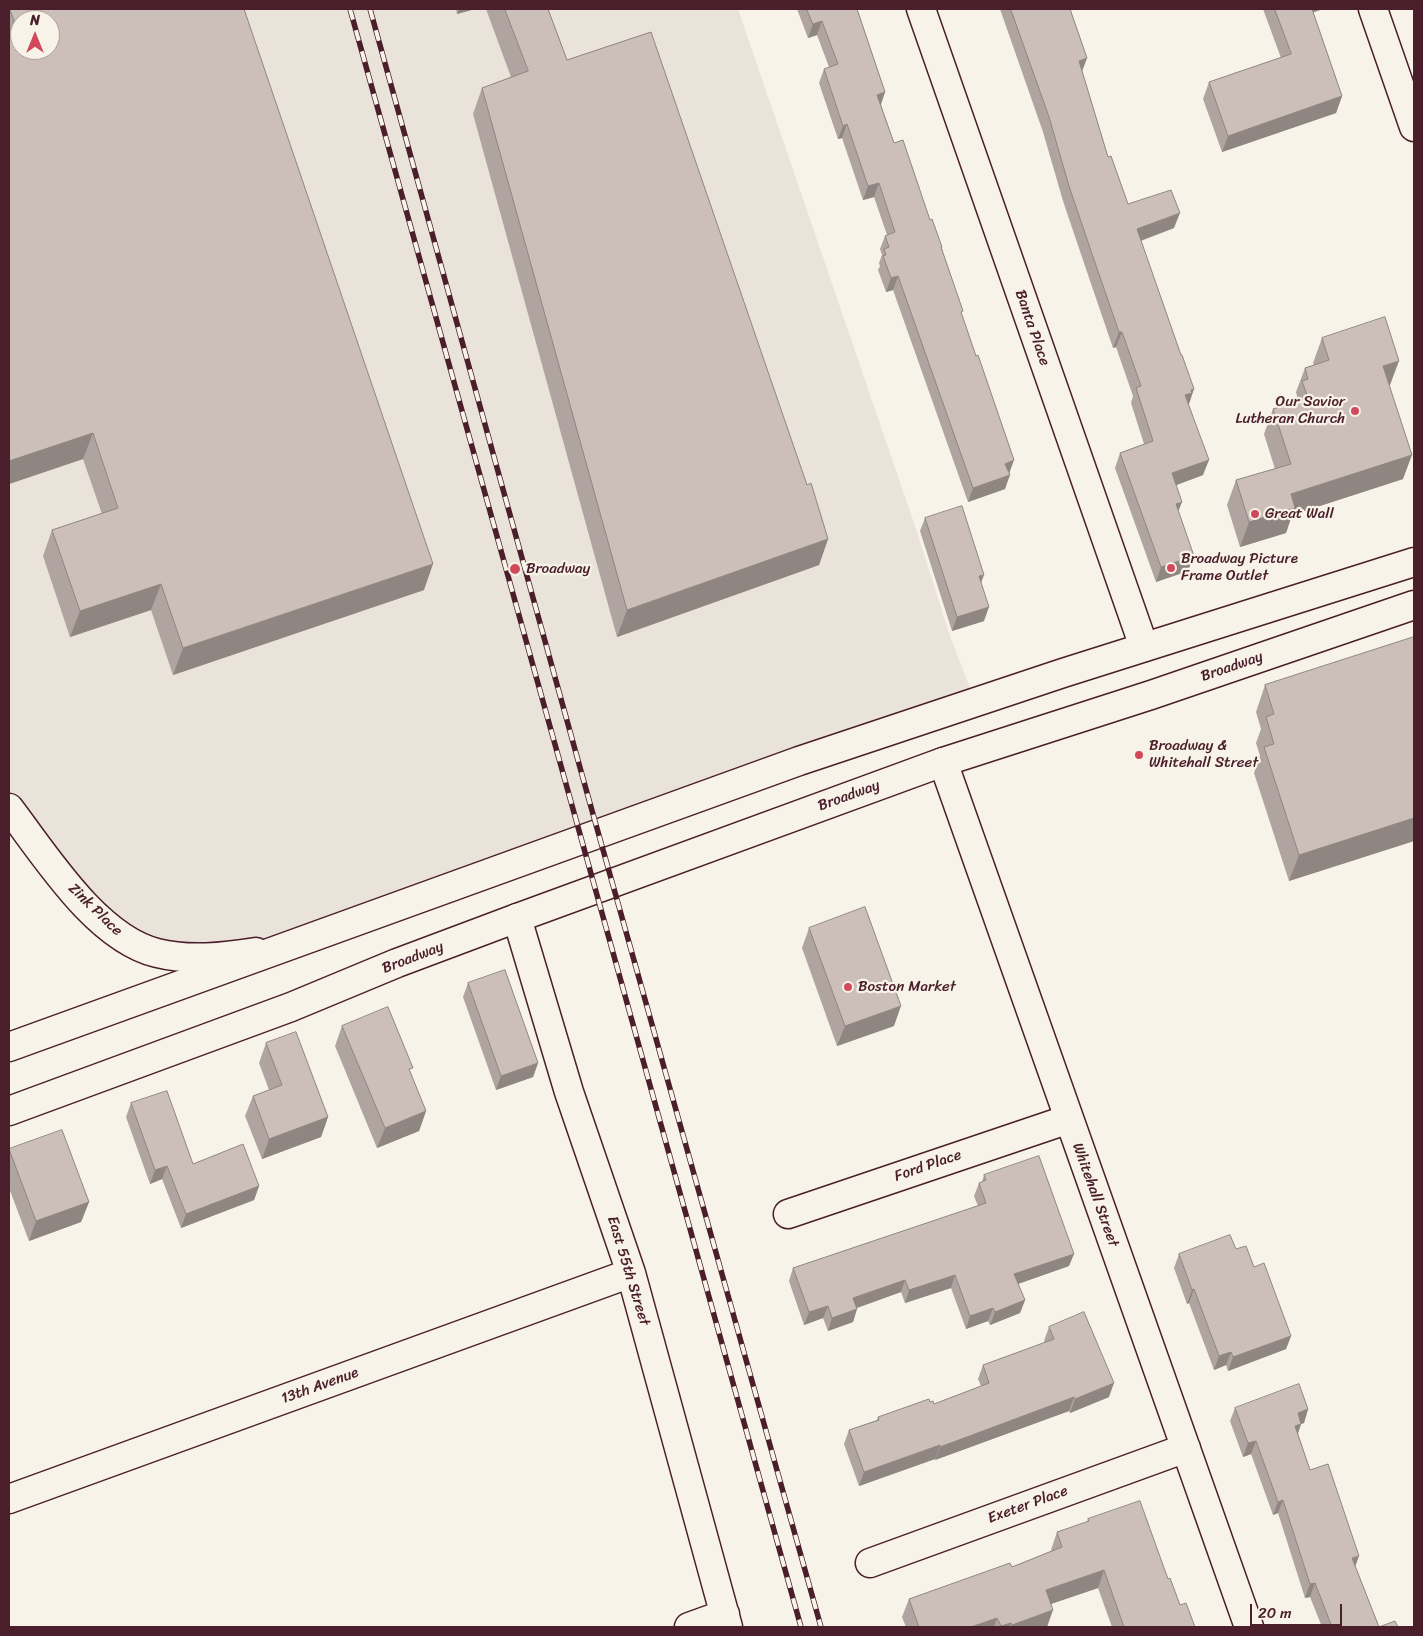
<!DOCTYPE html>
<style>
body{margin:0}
#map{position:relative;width:1423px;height:1636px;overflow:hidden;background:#f7f3e8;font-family:Sriracha,sans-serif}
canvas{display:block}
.frame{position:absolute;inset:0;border:10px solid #4a1f2b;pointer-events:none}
.north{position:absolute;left:10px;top:10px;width:50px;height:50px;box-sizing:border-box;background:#f7f3e8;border:1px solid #b29e9c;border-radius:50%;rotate:0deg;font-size:14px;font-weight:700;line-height:20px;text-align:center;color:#4a1f2b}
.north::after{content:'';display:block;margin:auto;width:18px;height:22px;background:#d1495b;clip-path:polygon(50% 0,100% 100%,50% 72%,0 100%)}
.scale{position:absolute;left:1250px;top:1604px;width:92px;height:22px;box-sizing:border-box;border:2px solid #4a1f2b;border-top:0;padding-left:6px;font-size:15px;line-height:18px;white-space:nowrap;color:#4a1f2b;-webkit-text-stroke:4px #f7f3e8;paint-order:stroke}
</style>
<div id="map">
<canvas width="1423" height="1636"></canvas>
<div class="frame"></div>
<div class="north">N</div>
<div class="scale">20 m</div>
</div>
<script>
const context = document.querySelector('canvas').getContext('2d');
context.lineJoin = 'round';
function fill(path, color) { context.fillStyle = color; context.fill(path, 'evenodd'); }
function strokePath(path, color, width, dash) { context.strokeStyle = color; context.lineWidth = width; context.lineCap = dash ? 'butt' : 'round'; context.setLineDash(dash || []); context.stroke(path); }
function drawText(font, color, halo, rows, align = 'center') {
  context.font = font + ' Sriracha,sans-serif'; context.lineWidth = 4.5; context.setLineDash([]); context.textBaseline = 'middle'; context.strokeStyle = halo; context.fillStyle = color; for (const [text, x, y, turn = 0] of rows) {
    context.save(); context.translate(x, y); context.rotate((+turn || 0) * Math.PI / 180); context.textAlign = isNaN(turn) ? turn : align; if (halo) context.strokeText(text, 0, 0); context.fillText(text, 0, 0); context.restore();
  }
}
fill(new Path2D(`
 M9 9H738L915 526 950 636 975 701 264 951 125 939 9 808ZM20 20H50V50H20Z`), '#eae3da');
const street = new Path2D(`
 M921 9 1144 647
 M1373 9 1414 127
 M943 762 1249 1627
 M517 918 569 1092 631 1273 728 1627
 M788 1214 1069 1119
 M9 1499 631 1273
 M870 1563 1186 1448
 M689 1627 725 1614`);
const secondary = new Path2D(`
 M9 808C45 855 96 938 157 953 189 961 224 957 256 952`);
const primary = new Path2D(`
 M9 1047 799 761 1063 673 1414 562
 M9 1111 291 1007 397 963 517 918 943 762 1151 695 1414 605`);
strokePath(street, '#4a1f2b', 31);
strokePath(secondary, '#4a1f2b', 31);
strokePath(primary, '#4a1f2b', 31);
strokePath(street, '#f7f3e8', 28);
strokePath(secondary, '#f7f3e8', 28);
strokePath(primary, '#f7f3e8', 28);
const rail = new Path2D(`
 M350 9 801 1627
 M370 9 584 782 821 1627`);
strokePath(rail, '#4a1f2b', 5.5);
strokePath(rail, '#f7f3e8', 4, [11]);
fill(new Path2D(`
 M9 9H244L424 590 173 675 151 610 70 637 43 556 52 530 102 514 83 459 9 484Z
 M456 9H475L457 14Z
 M486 9H548L567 60 807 485 828 539 819 565 617 637 473 114 482 88 511 77Z
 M797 9H857L885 92 881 105 894 143 942 247V249L1009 474 1005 489 968 502 893 290 886 292 878 270 880 266 879 263 882 255 880 249 885 236 887 235 874 197 863 200 842 138 838 139 819 83 824 69 829 67 817 35 808 38Z
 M1000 9H1070L1087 58 1082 71 1108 157 1128 204 1174 228 1141 241 1189 404H1188L1203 475 1176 485 1178 511 1188 571 1156 582 1115 468 1120 453 1144 444 1131 403 1133 396 1116 347 1113 348 1085 266 1063 201 1043 132Z
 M1263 9H1323L1313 12 1342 96 1336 113 1222 152 1203 99 1209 82 1281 58Z
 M1322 338 1390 385 1389 386 1403 479 1292 515 1286 533 1240 547 1227 505 1236 480 1275 469 1264 434 1273 409 1295 402 1297 396 1296 392 1305 368 1314 365 1313 363Z
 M925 518 981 582 984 621 952 631 920 531Z
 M1414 637V841L1289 881 1254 773 1260 756 1256 743 1261 729 1256 712 1265 685Z
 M809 928 894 1026 837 1046 802 948Z
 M468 983 538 1063 533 1077 496 1090 463 997Z
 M342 1026 411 1074 426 1111 419 1131 377 1148 335 1046Z
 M266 1043 328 1117 321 1137 262 1159 245 1116 253 1096 269 1090 259 1063Z
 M131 1103 193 1164 259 1186 254 1200 181 1228 162 1179 150 1184 126 1117Z
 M9 1149 89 1202 81 1222 29 1241 9 1188Z
 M984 1175 1069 1266 1018 1284 1025 1300 1020 1313 990 1325 988 1321 966 1329 951 1288 905 1303 901 1292 857 1308 853 1322 828 1331 823 1318 804 1325 789 1281 793 1268 978 1206 974 1196 979 1183 982 1182Z
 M1236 1249 1254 1267 1291 1336 1286 1349 1228 1371 1226 1365 1214 1370 1189 1303 1187 1304 1174 1268 1179 1254Z
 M1049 1327 1109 1397 1070 1413 1069 1411 935 1460V1459L859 1486 844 1444 849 1430 877 1420 878 1417 930 1402 934 1404 981 1386 978 1379 983 1365 1045 1343 1044 1341Z
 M1235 1408 1308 1409 1304 1423 1301 1424 1298 1434 1310 1470 1355 1566 1379 1627H1398H1322L1310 1597 1305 1598 1278 1513 1273 1515 1251 1454 1243 1457 1230 1421Z
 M1088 1519 1168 1579 1180 1605 1195 1627H1112L1098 1588 1051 1604 1047 1627H906L902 1617 909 1599 1012 1567 1051 1551V1550L1057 1532 1087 1522Z`), '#afa49f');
fill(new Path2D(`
 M459 9H475L457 14Z
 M1305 9H1323L1303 16Z
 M822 21 817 35 808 38 813 24Z
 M1087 58 1081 74 1079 61Z
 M885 92 880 106 877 95Z
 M1342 96 1336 113 1222 152 1228 136Z
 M847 124 842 138 838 139 843 126Z
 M879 183 874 197 863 200 868 186Z
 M1180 213 1174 228 1131 244 1137 229Z
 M898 276 893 290 886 292 891 278Z
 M1119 332H1122L1116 347 1113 348Z
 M1399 361 1390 385 1374 390 1383 366Z
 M1194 389 1189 404H1188L1185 395 1191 390Z
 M93 433 83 459 9 484V461Z
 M1412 455 1403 479 1292 515 1286 533 1240 547 1249 522 1291 494Z
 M1014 460 1009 474 1005 464Z
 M1209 460 1203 475 1166 489 1172 473Z
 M1010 475 1005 489 968 502 973 488Z
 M1182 502 1176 517V504Z
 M828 539 819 565 617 637 627 610Z
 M1194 556 1188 571 1156 582 1161 567Z
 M433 564 424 590 173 675 183 648Z
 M984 575 979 588V576Z
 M161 584 151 610 70 637 80 611Z
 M989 607 984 621 952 631 957 617Z
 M1414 818V841L1289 881 1299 855Z
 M901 1006 894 1026 837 1046 845 1026Z
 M538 1063 533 1077 496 1090 501 1076Z
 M426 1111 419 1131 377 1148 385 1128Z
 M328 1117 321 1137 262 1159 269 1139Z
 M167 1166 162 1179 150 1184 155 1170Z
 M259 1186 254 1200 181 1228 186 1214Z
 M89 1202 81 1222 29 1241 36 1221Z
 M1074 1254 1069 1266 1009 1287 1014 1274Z
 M955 1275 951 1288 905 1303 909 1290Z
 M905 1280 901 1292 848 1311 853 1298Z
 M1194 1289 1189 1303 1187 1304 1192 1290Z
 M1025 1300 1020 1313 990 1325 995 1312Z
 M828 1306 823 1318 804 1325 809 1312Z
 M993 1308 988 1321 966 1329 970 1316Z
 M857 1309 853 1322 828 1331 832 1318Z
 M1291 1336 1286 1349 1228 1371 1233 1357Z
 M1231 1352 1226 1365 1214 1370 1219 1356Z
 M1114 1383 1109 1397 1070 1413 1075 1399Z
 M1074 1397 1069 1411 935 1460 940 1447Z
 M1308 1409 1304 1423 1293 1427 1298 1413Z
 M1301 1424 1296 1438 1295 1426Z
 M1256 1441 1251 1454 1243 1457 1248 1443Z
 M940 1445 935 1459 859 1486 864 1472Z
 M1283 1500 1278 1513 1273 1515 1278 1502Z
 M1359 1556 1354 1570 1352 1558Z
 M1104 1570 1098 1588 1039 1608 1046 1590Z
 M1315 1583 1310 1597 1305 1598 1310 1584Z
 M1053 1610 1047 1627H1011L1012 1625Z
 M997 1618 994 1627H971Z
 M1011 1623 1009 1627H1000L1001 1626Z`), '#8f8682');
const building = new Path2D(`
 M10 9H244L433 564 183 648 161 584 80 611 52 530 118 508 93 433 9 461V39L19 35ZM20 20H50V50H20Z
 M505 9H548L567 60 651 32 807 485 811 483 828 539 627 610 482 88 528 71Z
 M807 9H857L885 92 877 95 894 143 903 140 930 220 932 219 942 247H941L963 311 961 312 976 356 978 355 1014 460 1005 464 1010 475 973 488 898 276 891 278 883 256 886 255 884 249 889 247 885 236 895 232 879 183 868 186 847 124 843 126 824 69 838 64 822 21 813 24Z
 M1011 9H1070L1087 58 1079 61 1108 157 1111 156 1128 204 1171 190 1180 213 1137 229 1181 355H1182L1194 389 1191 390 1192 393 1185 395 1209 460 1172 473 1182 502 1176 504 1194 556 1161 567 1120 453 1153 441 1136 388 1141 386 1122 332H1119L1091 251 1069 186 1049 117Z
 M1275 9H1312L1342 96 1228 136 1209 82 1291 54Z
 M1385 317 1399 361 1383 366 1412 455 1291 494 1295 508 1249 522 1236 480 1291 464 1273 409 1308 398 1302 381 1308 379 1305 368 1329 360 1322 338Z
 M962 506 984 575 979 576 989 607 957 617 925 518Z
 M1414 637V818L1299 855 1264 747 1274 744 1266 717 1274 714 1265 685Z
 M865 907 901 1006 845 1026 809 928Z
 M505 970 538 1063 501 1076 468 983Z
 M388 1007 413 1068 409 1069 426 1111 385 1128 342 1026Z
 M296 1032 328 1117 269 1139 253 1096 282 1085 266 1043Z
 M167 1091 193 1164 243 1144 259 1186 186 1214 167 1166 155 1170 131 1103Z
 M62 1130 89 1202 36 1221 9 1149Z
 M1039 1156 1074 1254 1014 1274 1025 1300 995 1312 993 1308 970 1316 955 1275 909 1290 905 1280 853 1298 857 1309 832 1318 828 1306 809 1312 793 1268 986 1203 979 1183 986 1180 984 1175Z
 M1230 1235 1236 1249 1246 1246 1254 1267 1264 1263 1291 1336 1233 1357 1231 1352 1219 1356 1194 1289 1192 1290 1179 1254Z
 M1084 1312 1114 1383 1075 1399 1074 1397 940 1447V1445L864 1472 849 1430 879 1420 878 1417 929 1399 930 1402 933 1401 934 1404 989 1383 983 1365 1054 1339 1049 1327Z
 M1299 1384 1308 1409 1298 1413 1301 1424 1295 1426 1310 1470 1328 1464 1359 1556 1352 1558 1379 1627 1395 1621 1398 1627H1332L1315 1583 1310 1584 1283 1500 1278 1502 1256 1441 1248 1443 1235 1408Z
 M1140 1501 1168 1579 1170 1578 1180 1605 1186 1603 1195 1627H1124L1104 1570 1046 1590 1053 1610 1012 1625 1011 1623 1001 1626 997 1618 971 1627H919L909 1599 1010 1563 1012 1567 1062 1547 1057 1532 1089 1521 1088 1519Z`);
fill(building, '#ccbfb9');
strokePath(building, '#8f8682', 1);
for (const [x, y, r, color] of [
 [1355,411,5,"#d1495b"],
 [1255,514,5,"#d1495b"],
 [1171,568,5,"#d1495b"],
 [515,569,6,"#d1495b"],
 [1139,755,5,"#d1495b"],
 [848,987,5,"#d1495b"]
]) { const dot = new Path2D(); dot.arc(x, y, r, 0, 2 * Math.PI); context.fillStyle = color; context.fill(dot); strokePath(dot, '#f7f3e8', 2); }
drawText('15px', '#4a1f2b', '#f7f3e8', [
 ["Banta Place",1032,328,71],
 ["Broadway",1232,667,-19],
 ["Broadway",849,796,-20],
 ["Zink Place",95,910,44],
 ["Broadway",413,958,-21],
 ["Ford Place",928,1166,-19],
 ["Whitehall Street",1095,1195,70],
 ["East 55th Street",628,1271,73],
 ["13th Avenue",320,1386,-20],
 ["Exeter Place",1028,1505,-20]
]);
drawText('15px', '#4a1f2b', '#f7f3e8', [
 ["Our Savior",1345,402,"right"],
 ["Lutheran Church",1345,419,"right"],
 ["Great Wall",1265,514],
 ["Broadway Picture",1181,559],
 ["Frame Outlet",1181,576],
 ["Broadway",526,569],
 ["Broadway &",1149,746],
 ["Whitehall Street",1149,763],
 ["Boston Market",858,987]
], 'left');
</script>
